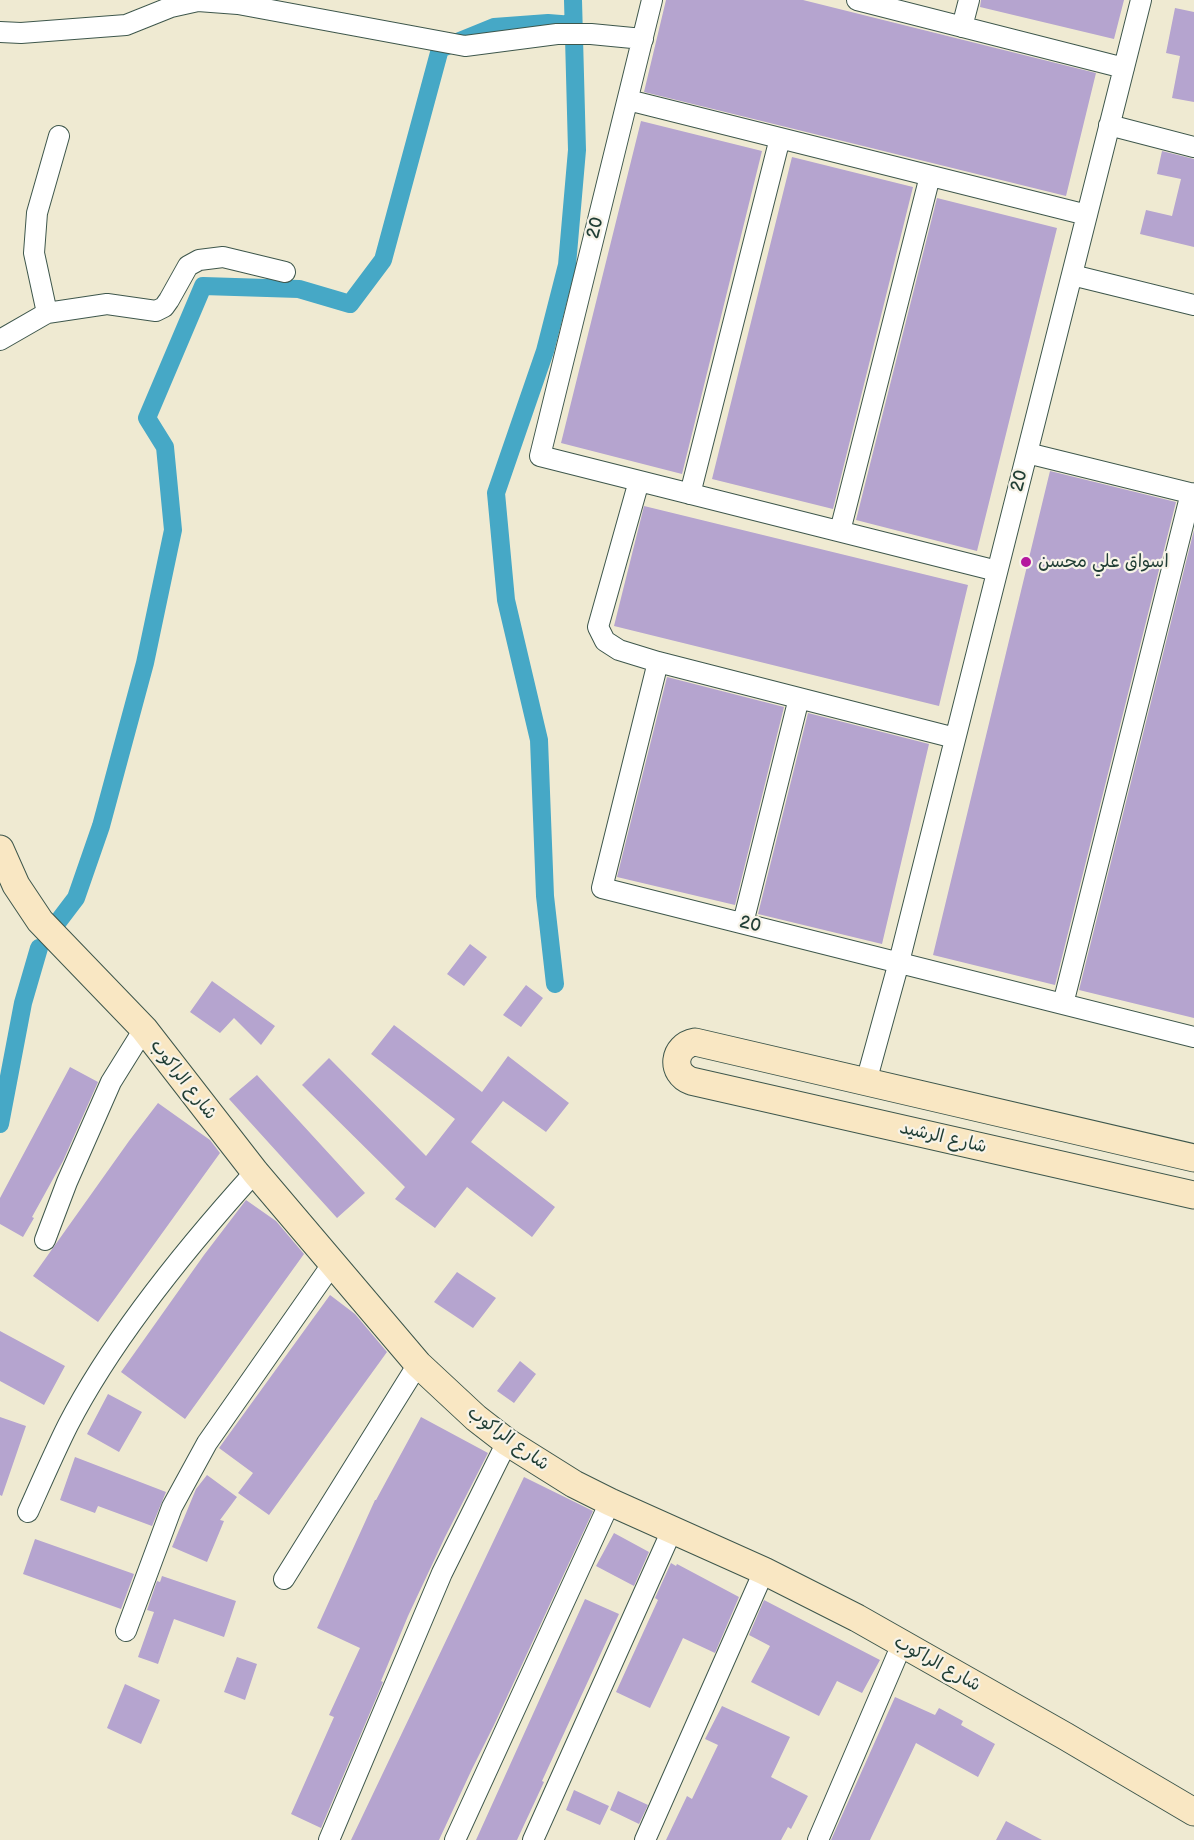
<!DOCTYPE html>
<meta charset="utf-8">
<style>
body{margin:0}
canvas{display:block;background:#efead2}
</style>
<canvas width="1194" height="1840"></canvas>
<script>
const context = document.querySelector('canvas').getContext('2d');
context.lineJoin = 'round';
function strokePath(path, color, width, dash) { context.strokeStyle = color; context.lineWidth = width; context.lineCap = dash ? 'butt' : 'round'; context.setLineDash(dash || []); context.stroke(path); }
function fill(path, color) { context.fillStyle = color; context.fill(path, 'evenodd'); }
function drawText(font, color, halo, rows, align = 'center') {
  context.font = font + ' "Balsamiq Sans","Playpen Sans Arabic",sans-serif'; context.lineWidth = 4.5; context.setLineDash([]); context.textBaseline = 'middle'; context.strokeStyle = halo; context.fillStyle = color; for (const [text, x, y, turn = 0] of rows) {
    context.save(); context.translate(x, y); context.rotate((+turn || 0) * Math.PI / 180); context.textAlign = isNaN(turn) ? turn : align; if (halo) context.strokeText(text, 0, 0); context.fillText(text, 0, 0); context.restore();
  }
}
strokePath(new Path2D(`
 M57 923 76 898 101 826 145 663 173 530 165 447 147 418 203 286 299 289 350 304 383 260 440 49 494 27 548 23 573 25
 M555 984 545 896 539 740 506 600 496 493 545 351 567 265 577 150 573 0
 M0 1124 23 1003 39 948`), '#46a8c6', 18);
fill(new Path2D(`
 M666 0H803L1096 73 1066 196 644 92Z
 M981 0H1124L1114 39 980 7Z
 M1175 8 1194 12V102L1172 98 1180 56 1166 53Z
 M641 121 762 151 682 474 561 443Z
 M1162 151 1194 159V247L1140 234 1146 210 1172 216 1181 179 1157 174Z
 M792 157 913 187 833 509 712 479Z
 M937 198 1057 228 977 551 856 520Z
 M1050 471 1176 502 1055 985 933 955Z
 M644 506 968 585 939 706 614 626Z
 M1194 530V1018L1079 990Z
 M667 677 784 707 735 905 617 877Z
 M808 713 929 744 882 944 758 914Z
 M470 944 487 957 464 986 447 974Z
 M212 981 275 1026 261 1045 234 1018 220 1033 190 1012Z
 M526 985 543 998 521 1027 503 1015Z
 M394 1025 482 1092 508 1056 569 1103 546 1132 503 1101 471 1142 555 1207 532 1237 467 1187 435 1228 395 1199 405 1187 302 1085 329 1058 426 1156 455 1119 371 1054Z
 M70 1067 98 1082 63 1161 32 1217 34 1218 23 1237 0 1224V1198Z
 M257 1075 365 1193 337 1218 229 1099Z
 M158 1103 210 1140 220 1153 98 1322 33 1276 129 1141Z
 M246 1200 276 1221 304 1254 185 1419 121 1372 204 1255Z
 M457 1272 496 1298 473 1328 434 1302Z
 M330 1295 355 1314 387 1352 269 1515 238 1493 253 1473 219 1448Z
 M0 1331 65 1366 44 1405 0 1381Z
 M520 1361 536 1374 514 1403 497 1391Z
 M108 1394 142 1412 119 1452 87 1434Z
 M0 1417 26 1426 2 1496 0 1495Z
 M421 1417 488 1453 445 1537 408 1616 381 1681 383 1682 321 1828 291 1814 334 1717 329 1715 360 1648 317 1628 375 1500H376Z
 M75 1457 166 1492 152 1526 98 1506 95 1513 60 1500Z
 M207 1475 237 1497 220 1520 224 1521 207 1562 172 1547 196 1489Z
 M524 1477 593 1511 494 1725 472 1769 439 1840H351Z
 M614 1533 649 1552 634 1586 596 1566Z
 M35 1539 134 1574 121 1609 23 1574Z
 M671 1563 676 1566 677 1564 739 1597 715 1653 683 1638 650 1708 616 1692 658 1600 655 1598Z
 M162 1576 236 1601 224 1637 174 1619 158 1664 138 1657 154 1612 147 1610 157 1581 160 1582Z
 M585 1599 619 1614 542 1781 544 1782 517 1840H476Z
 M764 1600 880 1660 862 1693 837 1681 819 1716 751 1682 770 1646 749 1635Z
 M237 1657 257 1664 245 1700 224 1692Z
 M125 1684 160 1700 141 1744 107 1728Z
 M895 1697 935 1715 939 1708 963 1721 961 1725 995 1744 978 1777 916 1743 870 1840H831Z
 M722 1706 790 1737 771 1777 808 1796 791 1829 788 1827 781 1840H666L687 1796 692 1799 718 1745 705 1739Z
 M574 1790 609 1806 600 1825 566 1810Z
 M618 1791 648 1805 639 1824 610 1810Z
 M1006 1821 1042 1840H996Z`), '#b5a4cf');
const street = new Path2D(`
 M652 0 540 456 997 571
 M857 0 1124 68
 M962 27 969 0
 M0 32 21 33 126 25 171 7 198 1 238 4 465 46 557 34H591L643 39
 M628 100 1087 215
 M1109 125 1194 147
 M1072 275 1194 305
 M47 313 34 253 37 213 59 136
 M0 340 47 313 107 304 156 311 164 307 169 300 188 266 199 260 223 257 285 272
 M1027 453 1194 494
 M639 481 598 627 605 641 619 650 658 662 955 738
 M690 494 780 138
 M840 531 930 176
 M658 662 602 888 1194 1037
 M743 923 799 698
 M1063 1004 1191 493
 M866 1082 899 962 1141 0
 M45 1240 67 1182 111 1082 144 1029
 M28 1512C41 1483 54 1453 68 1425 114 1336 188 1246 255 1172
 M284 1579 418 1364
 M126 1631 172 1507 207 1443 333 1263
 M329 1840 442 1573 507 1442
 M455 1840 610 1502
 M533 1840 672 1530
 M645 1840 764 1571
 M818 1840 902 1644`);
const secondary = new Path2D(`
 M0 849 16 885 40 921 144 1029 255 1172 418 1364 476 1418 507 1442 574 1484 610 1502 764 1571 857 1618 1065 1736 1194 1812
 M1194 1158 695 1042C673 1046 670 1073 691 1081L1194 1195`);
strokePath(street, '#3e574c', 22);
strokePath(secondary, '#3e574c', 29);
strokePath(street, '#fff', 20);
strokePath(secondary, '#f9e7c3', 27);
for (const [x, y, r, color] of [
 [1026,562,6,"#b5179e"]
]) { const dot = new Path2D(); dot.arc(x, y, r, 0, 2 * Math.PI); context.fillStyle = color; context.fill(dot); strokePath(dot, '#f7f3e8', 2); }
drawText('18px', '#1f3d34', '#f7f3e8', [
 ["20",596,228,-76],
 ["20",1020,481,-76],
 ["20",750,925,14],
 ["شارع الراكوب",183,1080,52],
 ["شارع الرشيد",943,1138,13],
 ["شارع الراكوب",508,1439,36],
 ["شارع الراكوب",937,1664,29]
]);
drawText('18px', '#1f3d34', '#f7f3e8', [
 ["اسواق علي محسن",1038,562]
], 'left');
</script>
